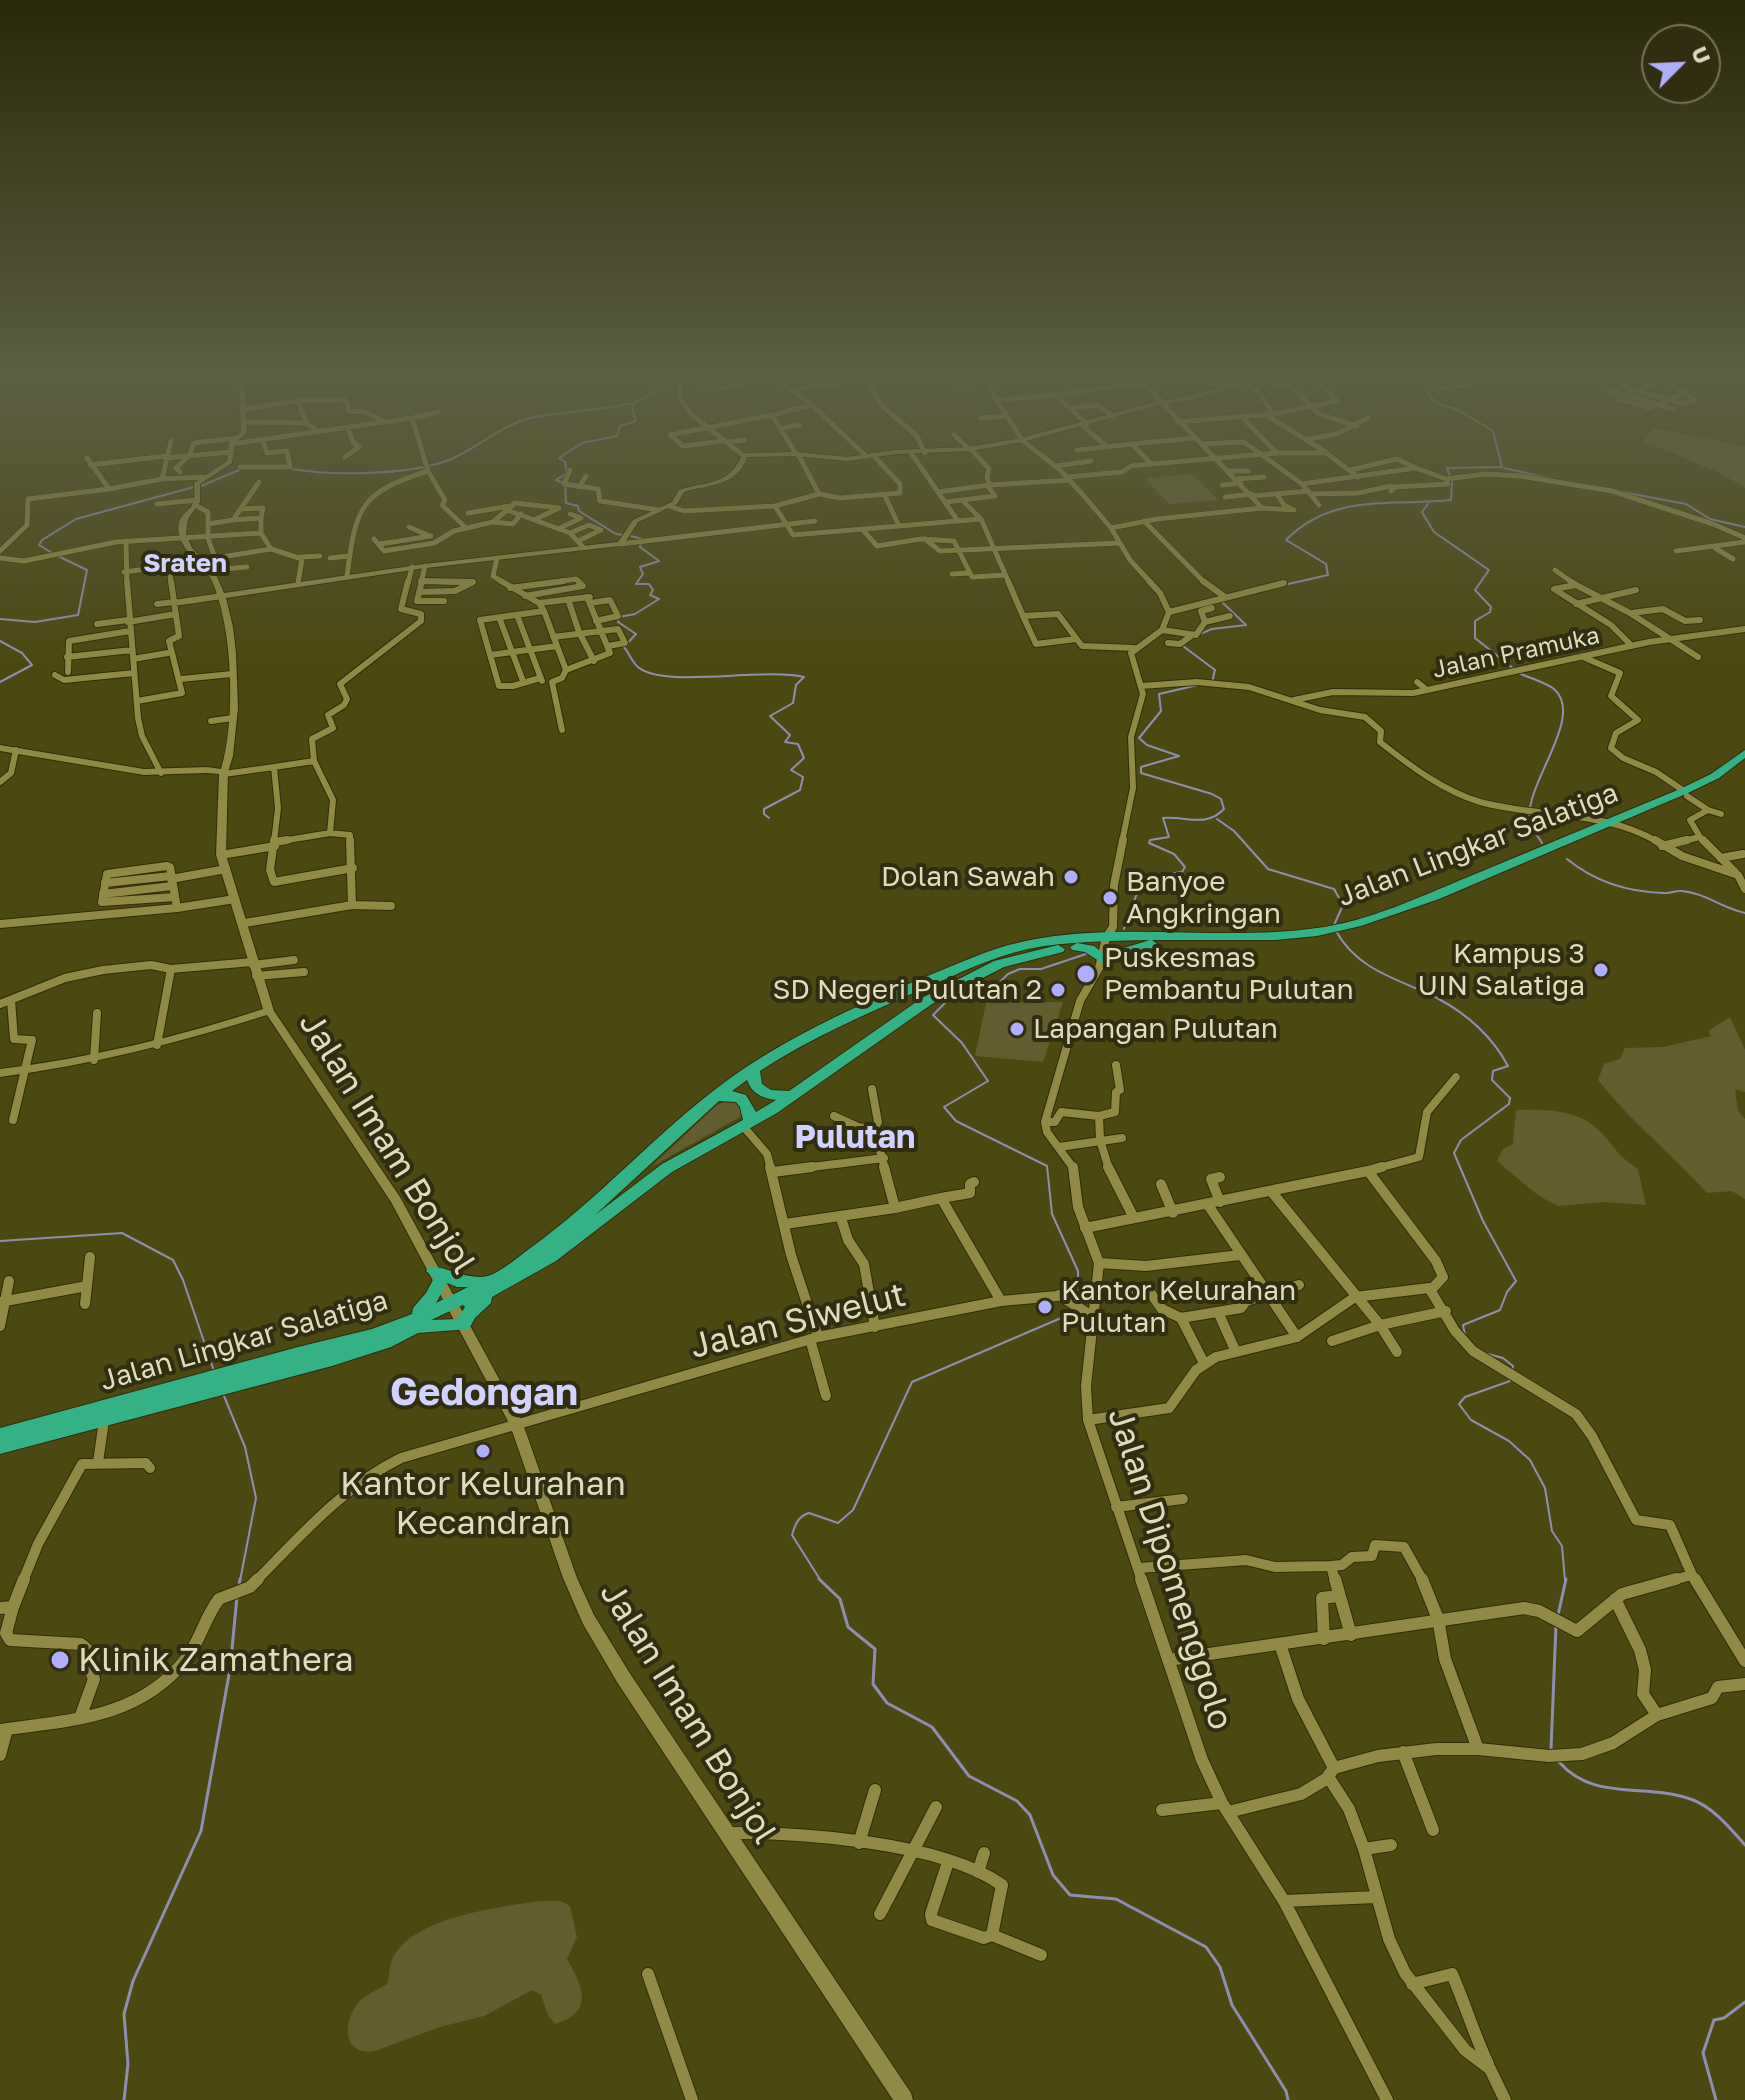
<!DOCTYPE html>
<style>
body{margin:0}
#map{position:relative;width:1745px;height:2100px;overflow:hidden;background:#4c4812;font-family:"Golos Text",sans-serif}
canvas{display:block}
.north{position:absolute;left:1641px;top:24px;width:80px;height:80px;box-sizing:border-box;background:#302d11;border:2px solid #767355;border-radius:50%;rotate:66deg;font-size:22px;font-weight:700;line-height:32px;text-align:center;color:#dedcba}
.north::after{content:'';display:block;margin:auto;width:28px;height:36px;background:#afaefa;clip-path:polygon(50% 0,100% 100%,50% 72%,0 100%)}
</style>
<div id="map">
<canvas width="1745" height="2100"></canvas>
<div class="north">U</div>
</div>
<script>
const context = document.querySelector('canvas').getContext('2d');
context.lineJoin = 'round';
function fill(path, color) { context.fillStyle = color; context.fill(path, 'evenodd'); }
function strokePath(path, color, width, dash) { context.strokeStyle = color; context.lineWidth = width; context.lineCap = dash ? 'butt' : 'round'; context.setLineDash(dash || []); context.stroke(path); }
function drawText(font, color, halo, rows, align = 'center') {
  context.font = font + ' "Golos Text",sans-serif'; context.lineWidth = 8; context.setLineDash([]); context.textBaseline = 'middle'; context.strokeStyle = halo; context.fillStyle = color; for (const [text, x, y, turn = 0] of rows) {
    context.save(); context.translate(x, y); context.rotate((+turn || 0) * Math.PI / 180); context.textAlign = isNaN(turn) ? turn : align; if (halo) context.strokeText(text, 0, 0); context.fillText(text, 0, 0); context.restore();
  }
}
fill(new Path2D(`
 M1654 428 1745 446V488L1722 474 1643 441Z
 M1193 474 1218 500 1169 504 1145 478Z
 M1063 1002 1043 1062 975 1056 986 1003Z
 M1730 1017 1745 1050V1092L1735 1089 1738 1111 1745 1119V1199L1732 1191 1707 1193C1672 1154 1630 1121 1598 1080L1604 1064 1620 1059 1625 1048 1663 1047 1711 1036 1708 1031Z
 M729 1100H735L743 1110 740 1117 651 1167 717 1105Z
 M1516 1110C1544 1109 1580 1109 1601 1132 1614 1147 1621 1159 1638 1169L1646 1205 1604 1202 1558 1206 1539 1196 1497 1161 1503 1149 1513 1144Z
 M540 1901H561L570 1906 577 1937 567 1959C582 1985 596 2012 555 2024L548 2015 541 1995 532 1990 484 2016 440 2027 375 2051C342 2057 342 2021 359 2002 366 1994 378 1990 387 1984 389 1977 389 1967 392 1960 410 1917 500 1907 540 1901Z`), '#615d2f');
strokePath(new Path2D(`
 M1504 468 1552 479
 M292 469C333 476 410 475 449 460 476 449 502 425 530 418 564 411 599 411 633 403 650 398 663 382 682 378 696 376 701 389 714 390L778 376
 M201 486 239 470
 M1617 491 1686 504 1710 519 1745 527
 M1428 504 1422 512 1434 532 1489 570 1475 590 1491 607 1490 612 1475 621V638L1514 669
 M624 535 616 534 579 511 578 506 566 503 565 484 556 480 567 473 565 462 559 458 582 443 617 436 620 426 636 421 632 408 636 402
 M631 536 642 539 640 547 659 561 640 567 643 574 636 584H649L653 590 650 595 659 599 635 614 619 617 618 622 636 634 624 647C629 653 632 662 638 667 663 689 764 667 804 677L796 685 793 703 770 716 790 735 785 742 798 744 804 758 791 770 803 777 800 790 764 809V814L769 818
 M52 553 39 545 42 540 76 519 194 487
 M1284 585 1328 575 1326 564 1286 540C1332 493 1391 506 1451 500L1452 481 1447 468 1502 467 1493 431 1458 410 1438 404 1427 394C1440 383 1462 393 1482 378L1479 376
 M0 619 35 622 78 615 87 570 58 556
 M1200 634 1212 629 1246 625 1222 602
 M0 641 22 653 32 665 0 682
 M1183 646 1215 670 1212 682
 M1519 673C1529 678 1545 682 1554 689 1586 717 1523 785 1530 821 1531 828 1538 836 1542 843
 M1217 819 1234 831 1268 869 1334 889 1343 905 1334 925
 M1567 859C1595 882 1627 892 1664 893 1670 894 1676 890 1682 891 1705 893 1722 908 1745 913
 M1124 929 1140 885 1159 875 1182 872 1185 867 1174 854 1149 843 1150 840 1169 837 1163 818C1186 816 1206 828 1224 809L1221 799 1212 794 1141 773V767L1179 756 1147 745 1139 738 1161 711 1159 694 1198 685
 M1336 931C1358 971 1399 979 1437 998 1467 1014 1492 1036 1508 1066L1493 1071 1492 1080 1510 1098 1509 1104 1461 1140 1454 1153 1483 1221 1516 1281 1507 1292 1500 1310 1463 1325 1465 1335
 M0 1241 122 1233 173 1260 183 1280 214 1371
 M1078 1289V1271L1052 1214 1047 1166 956 1121 944 1107 988 1081 962 1043 933 1015 949 999 983 998 1008 974 1020 969H1041L1086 954
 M1488 1354 1503 1358 1513 1366 1512 1371
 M1510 1377V1381L1465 1397 1459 1404 1471 1420 1509 1441 1530 1460 1545 1488 1552 1531 1562 1546 1565 1581
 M224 1396 245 1447 256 1498 240 1581
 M821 1581 792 1535C795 1525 798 1516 809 1513L838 1523 853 1510 912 1382 1068 1315 1072 1310`), '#8f8db0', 2);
strokePath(new Path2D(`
 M819 1579 840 1599 848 1627 875 1649 873 1684 887 1703 932 1727 969 1776 1017 1801 1030 1815 1053 1875 1070 1895 1116 1899 1206 1947 1220 1967 1232 2005 1286 2091 1288 2100
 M239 1586 240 1579
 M1558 1615 1566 1579
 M1551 1749 1556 1625
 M1559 1762C1595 1803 1647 1782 1693 1800 1714 1808 1731 1829 1745 1845
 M124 2100 128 2064 124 2014 133 1981 201 1831 230 1669 237 1597
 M1716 2100 1703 2053 1714 2020 1724 2018 1745 2002`), '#8f8db0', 3);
const streetFar4 = new Path2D(`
 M680 376V398L691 414 744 456
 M771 376 812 405
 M866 376 881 405 917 436 925 453
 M935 376 936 380
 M982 376 1022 440 1060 470 1084 496 1111 528 1130 560 1151 583
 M1200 376 1223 388
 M1643 376 1621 386 1683 404 1695 400 1660 376
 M1180 378 1193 376
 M1264 378 1278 386H1291L1319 414 1357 426
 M1664 379 1618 399 1650 408 1685 393
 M871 380 898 376
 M1246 382 1259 392 1273 414
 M958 383 987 382
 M988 384 1040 376
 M792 390 868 378
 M1608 390 1674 409
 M1055 395 1145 382
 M997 400 1055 395 1087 424
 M298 401 306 423
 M1070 408 1097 405 1114 417
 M244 409 306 400H346L349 411 365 412 385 422
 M1266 415 1326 452
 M1242 417 1277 453
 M412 418 438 412
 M981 418 1007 416
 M245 422 306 423 319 432
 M1177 422 1273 414 1338 401 1311 376
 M1082 425 1106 446
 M781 428 800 425
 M670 435 772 415
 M670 435 683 446 724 441
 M954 435 969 449
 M1308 439 1337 434 1368 418
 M726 442 745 440
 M231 444 412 418 428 471 445 500 442 505 466 528
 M1132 444 1194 438
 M1201 444 1244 442 1302 484
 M971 449 989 469 987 478 990 485 1070 480
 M1077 450 1132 444 1151 464 1277 453H1326L1358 477
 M911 453 958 521
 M796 454 772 415 812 405 866 456
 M798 454 819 494 775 506 793 535 981 519 1009 583
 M345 457 359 447 353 442 348 428
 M87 458 109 489 162 479 204 477
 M165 458 231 452
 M90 465 165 456
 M1056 466 1091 461
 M240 467H290L287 451 267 453 263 441
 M570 470 564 484 598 489 600 501 659 510
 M1350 470 1397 459 1416 468
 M1229 471H1248
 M180 472 176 468 189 456 194 443 237 438
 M1067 477 1122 472 1131 466 1151 464
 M162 479 171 441
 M1237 479 1264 477
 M1222 485 1241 483
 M579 487 586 476
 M1391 491 1395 487 1448 484 1447 480
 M938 492 989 485
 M819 494 840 498 900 493V484L873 455
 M1312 494 1358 493 1391 486
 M885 496 899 526
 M1253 496 1309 491
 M1225 497 1252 494
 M962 500 981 519
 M946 502 995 496 987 485
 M157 504 197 500
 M195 505 208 512V538L215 558 271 549 261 533V518L233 520 259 482
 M1319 505 1302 484 1416 468 1446 479 1486 474 1520 476 1612 491 1713 524 1745 538
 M669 506 684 511 775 506
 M1262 508 1294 510 1284 505 1277 494
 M241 509 263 508 261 518
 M507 510 570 533 583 547
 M468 513 510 506
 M1144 521 1205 583
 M493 522 513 524 521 514
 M208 524 233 520
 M409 527 430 536
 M560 528 581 518 570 514
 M1111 528 1157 519 1262 508 1137 376
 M863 530 877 546 920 539 954 541 972 577 1005 575
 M570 533 589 525 601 530 580 540
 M374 539 384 551 434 543 454 531 493 522 515 503 559 508 536 519
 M925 539 940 551 1120 543
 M126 541 127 583
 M380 544 431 536
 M620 544 815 521
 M1715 548 1733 559
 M271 549 302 559 298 583
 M0 551 27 525 28 499 109 489
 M1676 551 1745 542
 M300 557 320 556
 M0 558 24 561 116 542 261 533
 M330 558 349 556
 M497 558 493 576 504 583
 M210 570 247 567
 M1555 570 1573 583
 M124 572 169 566
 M952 574 970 573
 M347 576C356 507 359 493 428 471
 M421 581 472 583
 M171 583 169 566 196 559
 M408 583 412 567
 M421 583 425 566
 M549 583 576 579 580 583`);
const streetFar3 = new Path2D(`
 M127 581 138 718 142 736 161 773
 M422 581 417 601H444
 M501 581 539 603 544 611 566 670 562 678 552 682 562 730
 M1008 581 1023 616 1058 614 1082 646 1134 648
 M1203 581 1225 597
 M1570 581 1575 584
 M510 588 564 581
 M419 592 455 591 473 582 421 581
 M525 596 583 586 578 581
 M568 599 579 632 594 661
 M174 603 222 596
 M539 603 590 597
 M590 603 610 600 618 616 596 621
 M157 604 174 602
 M1576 604 1636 590
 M1169 612 1284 583
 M1631 613 1663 609 1685 621 1700 620
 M517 615 542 681
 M1023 616 1036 644 1076 639
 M499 617 523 681
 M128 622 176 614
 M1205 622 1230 616
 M97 624 128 620
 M1162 630 1196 635 1205 622 1201 611 1212 608
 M553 637 618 629 625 643 608 646
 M1168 643 1180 644 1191 636
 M1632 646 1611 625 1554 589 1576 585 1630 613 1698 657
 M490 655 557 646
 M67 657 132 650
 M1583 657 1620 673 1611 696 1638 720 1616 733 1611 748 1623 758 1656 772 1684 791
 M133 659 168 653
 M566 670 610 653 587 597
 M68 672 69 641 130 631
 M55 675 64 680 134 673
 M540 678 513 686H499L480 620 544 611
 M181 679 232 674
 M1417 682 1427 690
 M1141 686 1197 682 1249 687 1320 710 1365 717 1381 731 1380 742C1409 765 1443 791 1480 802 1539 818 1604 810 1658 842
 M1294 700 1333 692 1413 693 1649 642 1745 629
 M137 701 182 693 169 641 179 636 171 581
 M211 721 233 718
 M314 761 333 800 330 833 350 835V842
 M274 767 314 761 312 739 333 728 328 715 344 705 347 699 340 684 421 621V614L401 609 408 581
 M224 774 274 767 278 808 274 842
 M0 782 11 773 16 750
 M1687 796 1708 810 1721 814
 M1700 837 1690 820 1708 810
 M276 842 330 833
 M1122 842 1133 788 1131 737 1143 694 1131 653 1162 630 1169 612 1160 593 1149 581
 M1679 842 1700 837 1705 842`);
const streetFar2 = new Path2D(`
 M274 840 270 870 274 882 353 868
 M350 840 352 905
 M1655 840 1682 856 1738 875 1745 889
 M1703 840 1735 872
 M276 842 287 840
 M1662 846 1687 840
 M221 855 275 846
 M1721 858 1743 854
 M171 879 226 869
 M105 883 171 876
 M103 894 172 886
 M175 897 102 902 107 874 167 866 170 867 177 908
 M245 923 352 905 391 906
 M0 924 177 908 235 899
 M253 965 294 960
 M256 976 304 972
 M11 1000 14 1039 32 1040 13 1120
 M0 1004 65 978 103 970 151 965 171 969 252 962
 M157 1045 171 969
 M94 1060 97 1013
 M872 1089 878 1122 874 1129 885 1169
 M834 1116 858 1127 874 1129
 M1045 1122H1055L1061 1112 1099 1116
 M743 1126 767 1154 771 1169
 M1059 1147 1122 1138
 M796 1169 884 1158
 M1074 1169 1047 1132 1045 1122 1080 1001 1099 968 1106 938 1113 927 1114 885 1123 840
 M1109 1169 1100 1140 1099 1116 1115 1112 1116 1092 1120 1090 1116 1065
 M1375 1169 1419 1157 1427 1112 1456 1077`);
const streetFar1 = new Path2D(`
 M770 1167 791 1255 818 1337
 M884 1167 895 1208 941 1198 1001 1301
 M1073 1167 1078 1207 1099 1263 1086 1386 1088 1420 1142 1581
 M1108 1167 1134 1218
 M1368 1171 1382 1167
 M773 1172 812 1167
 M1220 1177 1211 1179 1220 1202
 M1161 1184 1173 1213
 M1271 1191 1380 1325 1397 1352
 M941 1198 970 1193V1184L974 1182
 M1208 1205 1297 1337
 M841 1218 848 1240 864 1264 875 1327
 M785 1224 895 1208
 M1085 1228 1368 1171 1436 1261 1443 1277 1432 1289
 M1099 1263 1146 1266 1240 1255
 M1059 1295 1095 1318
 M0 1302 87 1286 90 1257
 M85 1304 87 1286
 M1218 1312 1235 1350
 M1181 1318 1241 1308 1246 1301 1299 1285
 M0 1326 9 1281
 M810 1339 826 1396
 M1332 1341 1380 1325 1446 1311
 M1088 1420 1169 1408 1196 1370 1216 1357 1297 1337 1355 1297 1429 1288 1455 1331 1473 1351 1576 1414 1592 1436 1636 1520 1670 1525 1692 1575
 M98 1462 104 1421
 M1116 1507 1183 1499
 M1331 1566 1335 1581
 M1139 1568 1246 1560 1275 1567 1331 1566 1342 1565 1352 1557 1372 1556 1375 1545 1404 1547 1423 1581
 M23 1581 38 1544 82 1464 146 1463 150 1468
 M256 1581C300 1536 344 1486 401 1458L818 1337 1001 1301 1147 1288 1162 1309 1181 1318 1204 1363
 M1669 1581 1692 1575 1696 1581`);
const street = new Path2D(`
 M1141 1579 1202 1760 1222 1803 1284 1901 1387 2100
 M1335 1579 1351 1635
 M1422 1579 1438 1619 1445 1659 1478 1749
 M1695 1579 1745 1661
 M1615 1599 1640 1650 1645 1670 1643 1694 1657 1715
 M13 1607 24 1579
 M0 1608 13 1607 6 1633 10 1640 81 1644 87 1649 88 1664 94 1679 80 1718
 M1324 1639 1322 1598 1338 1596
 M1280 1644 1298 1699 1334 1768
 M1168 1660 1524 1608 1539 1611 1577 1631 1622 1594 1676 1579
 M0 1730C69 1720 139 1719 186 1659 200 1641 205 1617 219 1599L250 1587 258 1579
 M1403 1752 1433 1830
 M0 1755 7 1729
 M1329 1778 1349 1809 1364 1849 1389 1939 1405 1973 1465 2050 1490 2069 1505 2100
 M1162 1810 1222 1803
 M1228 1812 1301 1794 1326 1779 1334 1768 1378 1756 1436 1749H1478L1549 1756 1582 1754 1613 1743 1657 1715 1712 1698 1718 1687 1745 1684
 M727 1833C801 1832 941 1842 1002 1885L992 1935
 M859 1843 875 1790
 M1364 1849 1391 1845
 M948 1862 931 1914 932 1920 984 1938 992 1935 1041 1955
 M978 1872 984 1853
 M1284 1901 1376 1897
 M880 1914 936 1807
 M648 1974 692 2100
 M1412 1984 1452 1974C1465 2004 1474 2034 1488 2064`);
const secondary = new Path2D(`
 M238 376H244L247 433 235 443 232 463 200 484V502L188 519 186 534 192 548 215 572 224 593 425 564 618 542 633 520 672 502 679 490C707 481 729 486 742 455L748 453 796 452 847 457 896 450 971 447 1021 438 1155 402 1190 396 1234 383 1269 376H1280L1235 387 1191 400 1155 406 1022 442 971 451 896 454 847 461 796 456 747 457C737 487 709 484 684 492L677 504 638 522 623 546H620L425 568 226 598 233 627 236 653 238 708 233 756 228 772 226 855 274 1011 400 1197 522 1421 577 1578 594 1615 629 1672 911 2093 913 2100H893L617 1682 583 1624 563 1578 510 1425 391 1202 267 1015C179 1043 91 1065 0 1077V1069C90 1058 177 1037 263 1009L216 855 219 774 207 773 144 775 0 751V745L144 769 207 767 221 769C236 720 233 626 211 579 203 562 183 554 179 534 175 515 189 513 194 502 195 497 194 488 194 483L227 461 229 442 241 432Z`);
const highway = new Path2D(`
 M1745 750V758L1719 778 1688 793 1439 899 1361 926 1317 936 1276 940H1152L1157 944 1156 947 1102 963 1085 952 1072 950 1070 947 1077 943 1094 946 1104 954 1150 940C1109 941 1068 941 1028 949 991 957 958 974 925 988 869 1013 811 1037 760 1071L762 1084 771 1090 789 1091 922 998 994 961 1058 945 1065 949 1063 952 1004 967 932 1004 777 1113 672 1172 556 1261 492 1297 491 1303 475 1318 469 1329 418 1333 391 1347 332 1366 0 1454V1428L298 1347 372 1329 412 1314 413 1308 426 1293 434 1278 426 1271 428 1267C443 1264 467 1281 488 1276 499 1273 520 1256 529 1249 599 1199 656 1133 725 1082 796 1029 897 988 979 955 1083 913 1208 944 1317 928 1370 921 1419 897 1468 877 1539 848 1609 818 1680 789L1711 774ZM747 1080C752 1094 762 1098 776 1100L756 1112 746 1095 732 1091ZM719 1101 736 1102 740 1107 743 1120 662 1164 595 1215ZM447 1283 457 1287H468L436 1303ZM463 1305 465 1307 457 1319 431 1320Z`);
strokePath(streetFar4, '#312d08', 6);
strokePath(streetFar3, '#312d08', 8);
strokePath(streetFar2, '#312d08', 10);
strokePath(streetFar1, '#312d08', 12);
strokePath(street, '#312d08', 14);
strokePath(secondary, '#312d08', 2);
strokePath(highway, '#312d08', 2);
strokePath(streetFar4, '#908a46', 5);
strokePath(streetFar3, '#908a46', 6);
strokePath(streetFar2, '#908a46', 8);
strokePath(streetFar1, '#908a46', 10);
strokePath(street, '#908a46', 12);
fill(secondary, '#908a46');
fill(highway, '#33b385');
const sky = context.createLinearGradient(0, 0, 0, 670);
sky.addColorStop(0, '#2a280a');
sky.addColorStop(0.56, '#5b5e44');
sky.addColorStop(1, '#5b5e4400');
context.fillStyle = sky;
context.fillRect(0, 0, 1745, 670);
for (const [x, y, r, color] of [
 [1071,877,8,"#afaefa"],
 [1110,898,8,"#afaefa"],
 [1601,970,8,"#afaefa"],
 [1086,974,10,"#afaefa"],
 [1058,990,8,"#afaefa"],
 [1017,1029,8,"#afaefa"],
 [1045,1307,8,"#afaefa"],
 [483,1451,8,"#afaefa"],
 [60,1660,10,"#afaefa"]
]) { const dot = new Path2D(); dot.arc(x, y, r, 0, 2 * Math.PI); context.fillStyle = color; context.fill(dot); strokePath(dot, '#302d11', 3); }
drawText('24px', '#dedcba', '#302d11', [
 ["Jalan Pramuka",1516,653,-12]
]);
drawText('bold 26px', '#d1d2fe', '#302d11', [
 ["Sraten",185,564]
]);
drawText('28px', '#dedcba', '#302d11', [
 ["Jalan Lingkar Salatiga",1478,845,-21],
 ["Jalan Lingkar Salatiga",244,1341,-16]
]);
drawText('28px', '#dedcba', '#302d11', [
 ["Dolan Sawah",1055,877,"right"],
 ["Banyoe",1126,882],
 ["Angkringan",1126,914],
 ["Kampus 3",1585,954,"right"],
 ["UIN Salatiga",1585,986,"right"],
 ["Puskesmas",1104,958],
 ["Pembantu Pulutan",1104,990],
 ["SD Negeri Pulutan 2",1042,990,"right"],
 ["Lapangan Pulutan",1033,1029],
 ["Kantor Kelurahan",1061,1291],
 ["Pulutan",1061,1323]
], 'left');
drawText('bold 32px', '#d1d2fe', '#302d11', [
 ["Pulutan",855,1138]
]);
drawText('34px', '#dedcba', '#302d11', [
 ["Jalan Imam Bonjol",387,1143,58],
 ["Jalan Siwelut",798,1321,-14],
 ["Jalan Dipomenggolo",1170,1569,72],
 ["Jalan Imam Bonjol",688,1713,58]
]);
drawText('34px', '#dedcba', '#302d11', [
 ["Kantor Kelurahan",483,1484],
 ["Kecandran",483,1523],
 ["Klinik Zamathera",78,1660,"left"]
]);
drawText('bold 38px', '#d1d2fe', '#302d11', [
 ["Gedongan",484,1393]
]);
</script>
